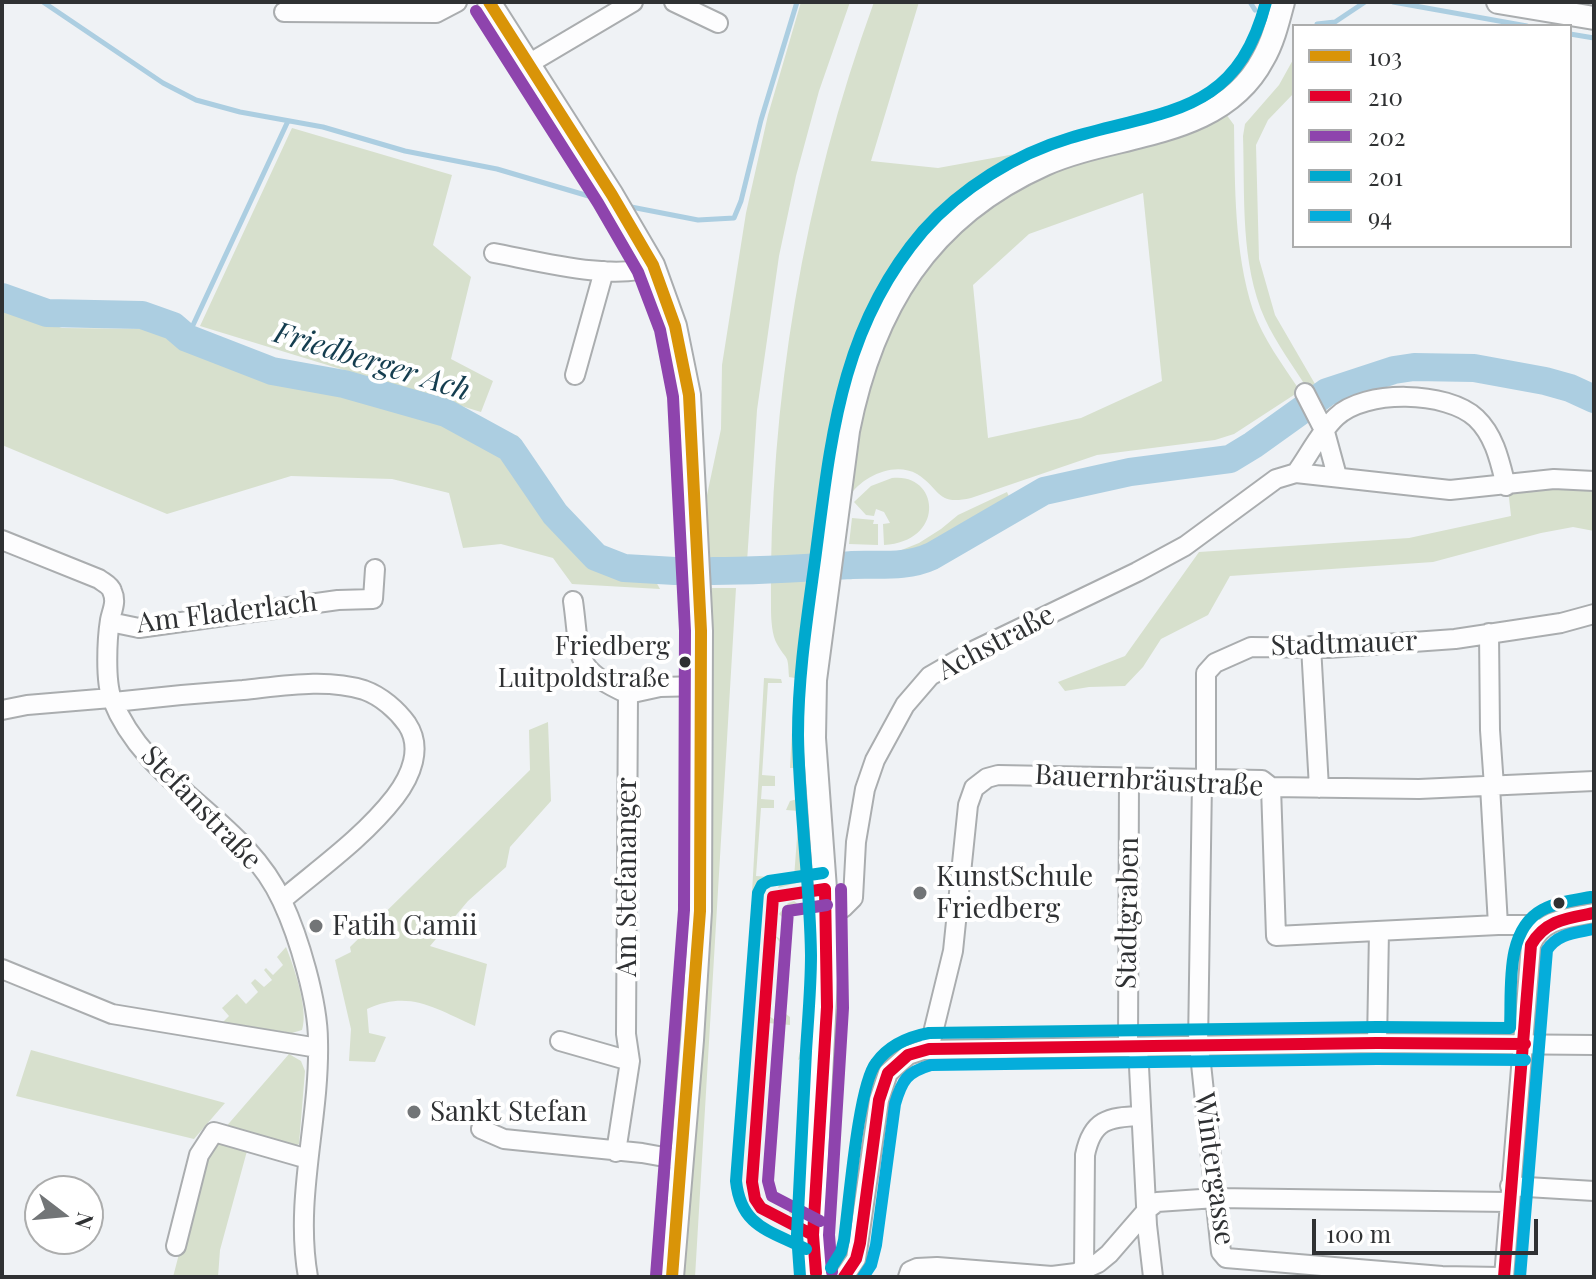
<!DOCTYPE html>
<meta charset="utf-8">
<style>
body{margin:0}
#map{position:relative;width:1596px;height:1279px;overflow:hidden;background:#eff2f5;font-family:"Playfair Display",serif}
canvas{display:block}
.frame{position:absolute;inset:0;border:4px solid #2f3133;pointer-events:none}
.legend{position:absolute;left:1292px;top:24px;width:280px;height:224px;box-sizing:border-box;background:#fff;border:2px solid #acadad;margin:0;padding:10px 14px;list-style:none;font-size:24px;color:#2f3133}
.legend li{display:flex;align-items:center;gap:16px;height:40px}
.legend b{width:40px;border:2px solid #acadad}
.north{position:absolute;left:24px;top:1175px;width:80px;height:80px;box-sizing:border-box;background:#fff;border:2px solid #acadad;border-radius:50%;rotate:106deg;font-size:22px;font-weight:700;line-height:32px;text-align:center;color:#2f3133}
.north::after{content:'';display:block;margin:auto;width:28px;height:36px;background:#727577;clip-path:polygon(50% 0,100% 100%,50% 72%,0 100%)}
.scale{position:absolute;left:1312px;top:1219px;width:226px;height:36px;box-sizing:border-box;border:4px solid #2f3133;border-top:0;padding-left:10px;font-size:24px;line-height:28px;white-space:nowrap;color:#2f3133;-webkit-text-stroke:6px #fff;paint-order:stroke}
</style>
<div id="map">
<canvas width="1596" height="1279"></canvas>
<div class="frame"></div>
<ul class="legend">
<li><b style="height:10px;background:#d99408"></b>103</li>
<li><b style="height:10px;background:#e4002b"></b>210</li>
<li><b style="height:10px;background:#8e44ad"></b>202</li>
<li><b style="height:10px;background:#00a9ce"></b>201</li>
<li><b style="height:10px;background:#05addb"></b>94</li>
</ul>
<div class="north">N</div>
<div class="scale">100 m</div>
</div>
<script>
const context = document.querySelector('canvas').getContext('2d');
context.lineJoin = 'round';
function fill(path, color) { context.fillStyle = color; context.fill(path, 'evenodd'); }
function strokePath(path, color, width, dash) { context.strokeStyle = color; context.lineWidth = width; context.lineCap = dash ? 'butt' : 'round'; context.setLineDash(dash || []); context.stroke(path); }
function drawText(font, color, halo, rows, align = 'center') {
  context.font = font + ' "Playfair Display",serif'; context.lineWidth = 8; context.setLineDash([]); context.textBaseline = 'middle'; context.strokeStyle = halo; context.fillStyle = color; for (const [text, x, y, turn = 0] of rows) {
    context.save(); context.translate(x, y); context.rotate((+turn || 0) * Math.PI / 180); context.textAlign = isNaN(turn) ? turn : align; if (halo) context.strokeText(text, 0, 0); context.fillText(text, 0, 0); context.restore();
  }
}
fill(new Path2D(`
 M801 2H850L819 91 796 176 779 256 757 410 747 562 708 563 707 495 721 429 722 365 746 213 768 115Z
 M874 2H919L871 161 938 168 1037 150 1040 158 950 216 849 383 828 497 812 631 803 720 804 768H790L795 678 789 677C788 652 787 662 777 644 772 636 771 619 771 609 769 401 803 197 874 2Z
 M1294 58V93L1268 120 1256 145 1259 259 1275 315 1315 384 1307 388C1293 366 1276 343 1265 319 1240 263 1245 196 1243 136L1245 124 1279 85Z
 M1226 114 1234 125C1235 185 1234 252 1253 310 1263 339 1283 365 1300 391L1234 434 1215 440 1097 455 971 498C936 506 941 489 917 474 894 461 861 477 849 497L864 401 896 312 928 264 966 226 1001 198 1059 169ZM1143 193 1162 381 1081 418 988 438 973 285 1029 234Z
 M292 128 452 175 433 245 471 277 451 359 493 381 481 412 200 326Z
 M2 306 62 328 154 329 235 364 518 436 551 495 599 550 643 558 660 589 572 584 553 558 501 544 463 548 449 493 392 479 291 476 167 514 2 445Z
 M892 478C939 472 947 541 884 545L883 524 890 523 884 512 876 509 874 516 866 515 854 502 871 486Z
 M1594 487V531L1573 527 1541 533 1433 562 1230 576 1208 615 1161 639 1143 667 1125 686 1089 687 1065 691 1058 682 1125 656 1199 552 1409 538 1511 516 1508 489Z
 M1007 492 1012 504 918 558 859 562 858 552 899 551 919 543 941 529 958 515Z
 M852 518 874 520 873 524H878V545L849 544Z
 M712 588H736L695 1277H680L709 876Z
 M764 678 781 679 782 683H768L762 775 775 776V786H762L761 799 774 800V808H761L756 876 770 877V883L759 887 752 893Z
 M548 722 551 801 510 847 506 867 468 901 430 946 487 964 475 1026C436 1009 410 989 367 1009L369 1033 386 1037 375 1062 349 1061 351 1029 335 960 351 952 350 947 530 770 529 730Z
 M801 798 808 806 812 864 809 875 804 881 778 888 782 878H794L799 811 786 810 790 801Z
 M794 901 798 904 799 915 791 909 788 911 782 1011 790 1017V1025L768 1023 769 1016 778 1022 783 946 774 935 782 940 784 919 779 914 788 903Z
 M286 947C294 967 309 1010 302 1030L292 1033 223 1022 229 1016 222 1008 237 994 246 1004 258 992 251 983 255 979 264 987 272 980 264 970 266 968 273 975 283 965 277 957Z
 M838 1015 837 1129 832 1206 835 1248 831 1250 827 1225V1191Z
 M806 1045 812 1048 803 1214 797 1219 789 1213V1207L800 1200 808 1054 798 1060 801 1047Z
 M31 1050 225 1103 194 1139 16 1096Z
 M289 1054 301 1061 305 1071 299 1144 291 1148 224 1129Z
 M218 1143 247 1151 220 1250 218 1277H173L204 1158Z`), '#d7e0cd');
strokePath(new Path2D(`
 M43 2 163 83 196 100 240 112 323 127 405 151 497 169 609 202
 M1250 2 1255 10
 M1393 2 1527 26
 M1317 24 1335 22 1365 2
 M1570 34 1594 38
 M626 206 698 220 734 218 741 201 761 120 797 2
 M187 338 288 121`), '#accee1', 5);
strokePath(new Path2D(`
 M2 297 47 313 142 315 173 326 187 338 272 371 344 384 446 413 510 448 555 514 596 557 624 568 675 571
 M713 571C760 571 805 568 852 565 880 564 906 568 932 556L1044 491 1130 472 1230 459 1253 445 1327 392 1394 370 1414 367 1474 368 1545 381 1570 388 1594 399`), '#accee1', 28);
const minor = new Path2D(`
 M674 2 718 23
 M284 12 436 13 457 2
 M530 63 633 2
 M494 253C533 260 619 283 653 265
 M575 375 604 271
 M1305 393 1325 432 1337 476
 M1296 473C1309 455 1320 432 1336 417 1365 389 1447 391 1476 418 1495 436 1500 462 1506 486
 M2 540 99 579C104 583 110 585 112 591 117 602 112 610 110 620 107 639 105 681 112 699 146 786 244 818 282 901 299 937 318 1002 318 1041 320 1120 294 1198 308 1277
 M573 601C581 657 571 668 628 694
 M110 622 139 628 338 600 373 599 375 569
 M1489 633 1490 730 1494 786
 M1311 646 1319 788
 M114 702C157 697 200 693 243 690 282 686 326 678 364 690 381 696 397 710 407 724 423 748 411 776 395 797 364 837 320 868 282 900
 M2 710 27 705 111 698
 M1206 780V673L1215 663 1251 647 1329 648 1455 639 1561 623 1594 614
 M1490 786 1498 925
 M1271 787 1276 936 1498 925H1531L1540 930
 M826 910 843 908 853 898 856 842 865 789 875 760 905 705 930 676 975 650 1137 572 1185 546 1276 479 1296 473 1450 490 1554 479 1594 481
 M2 969 112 1014 318 1048
 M560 1041 630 1061 616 1152
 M1377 1043 1379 931
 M1198 1045 1202 781
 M1199 1045 1221 1252 1226 1258 1442 1276 1500 1277
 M1128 1047 1129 778
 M1138 1047 1147 1225 1153 1277
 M929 1049 953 951 968 805 974 788 987 778 998 775 1262 780 1271 787 1419 789 1594 781
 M630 1061 626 1034 628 694 660 687 702 686
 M481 1129 504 1139 642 1153 681 1160
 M1510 1186 1594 1191
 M176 1246 199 1155 214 1132 308 1159
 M1084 1270 1085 1155C1092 1120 1108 1117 1140 1116
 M844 1277 856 1259 879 1100 888 1073 908 1055 923 1050 1377 1043 1594 1045
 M908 1277 910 1271 917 1268 937 1267 1052 1276 1076 1273 1098 1263 1109 1254 1148 1209 1157 1202 1216 1198 1508 1202
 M1504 1277 1531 945C1542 918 1569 918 1594 913`);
const tertiary = new Path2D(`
 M489 2 612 195 653 265 675 326 689 395 701 631 700 911 692 1040 672 1277
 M1498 2 1594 18
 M816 1275 813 1235 827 959 825 889 814 738 815 680 848 431C872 309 928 216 1045 164 1117 132 1221 139 1263 59 1273 42 1278 21 1283 2`);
strokePath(minor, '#aaadaf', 22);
strokePath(tertiary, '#aaadaf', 26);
strokePath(minor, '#fdfdfe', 18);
strokePath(tertiary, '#fdfdfe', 22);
strokePath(new Path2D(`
 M489 2 612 195 653 265 675 326 689 395 701 631 700 911 672 1277`), '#d99408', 12);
strokePath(new Path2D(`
 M813 1235 761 1208 755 1199 752 1182 773 897 825 889
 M816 1273 813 1235 827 1007 825 889
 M844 1277 856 1259 860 1243 879 1100 888 1073 908 1055 929 1049 1377 1043 1525 1044
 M1504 1277 1531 945C1545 920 1568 918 1594 913`), '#e4002b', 12);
strokePath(new Path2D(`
 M476 11 598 203 638 272 660 330 673 397 685 631 684 910 656 1276
 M820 1221 772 1196 768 1181 788 911 827 905
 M832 1272 829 1235 843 1008 841 889`), '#8e44ad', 12);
strokePath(new Path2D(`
 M806 1249C769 1230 741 1227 736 1181L758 893 762 885 769 881 823 873
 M831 1268 841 1252 844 1240C849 1205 858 1086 876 1063 889 1045 908 1037 929 1033L1377 1027 1510 1028C1512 990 1504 931 1542 910 1557 902 1575 900 1591 897
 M800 1276 797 1234C800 1173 803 1112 806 1051 808 1019 811 987 811 955 810 882 799 809 798 735 798 676 807 619 815 560 831 439 840 328 923 231 961 188 1016 154 1070 138 1166 109 1236 116 1266 2`), '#00a9ce', 12);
strokePath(new Path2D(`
 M863 1277 871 1265 876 1245 895 1104C902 1080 907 1072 931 1065L1377 1059 1525 1060
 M1520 1277 1547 950C1558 933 1576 933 1594 929`), '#05addb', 12);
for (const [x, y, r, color] of [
 [685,662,7,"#2f3133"],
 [920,893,8,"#727577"],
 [1559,903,7,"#2f3133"],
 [316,926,8,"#727577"],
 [414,1112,8,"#727577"]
]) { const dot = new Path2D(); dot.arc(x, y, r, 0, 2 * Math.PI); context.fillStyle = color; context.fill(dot); strokePath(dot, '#fff', 3); }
drawText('26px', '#2f3133', '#fff', [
 ["Friedberg",670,647],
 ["Luitpoldstraße",670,679]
], 'right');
drawText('28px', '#2f3133', '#fff', [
 ["Am Fladerlach",227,613,-7],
 ["Achstraße",996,643,-28],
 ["Stadtmauer",1344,644,-2],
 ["Bauernbräustraße",1149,781,3],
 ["Stefanstraße",201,808,46],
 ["Am Stefananger",627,877,-90],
 ["Stadtgraben",1128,913,-89],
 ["Wintergasse",1214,1169,82]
]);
drawText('28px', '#2f3133', '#fff', [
 ["KunstSchule",936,877],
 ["Friedberg",936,909],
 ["Fatih Camii",332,926],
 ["Sankt Stefan",430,1112]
], 'left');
drawText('italic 30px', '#143d4f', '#fff', [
 ["Friedberger Ach",372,362,17]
]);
</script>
